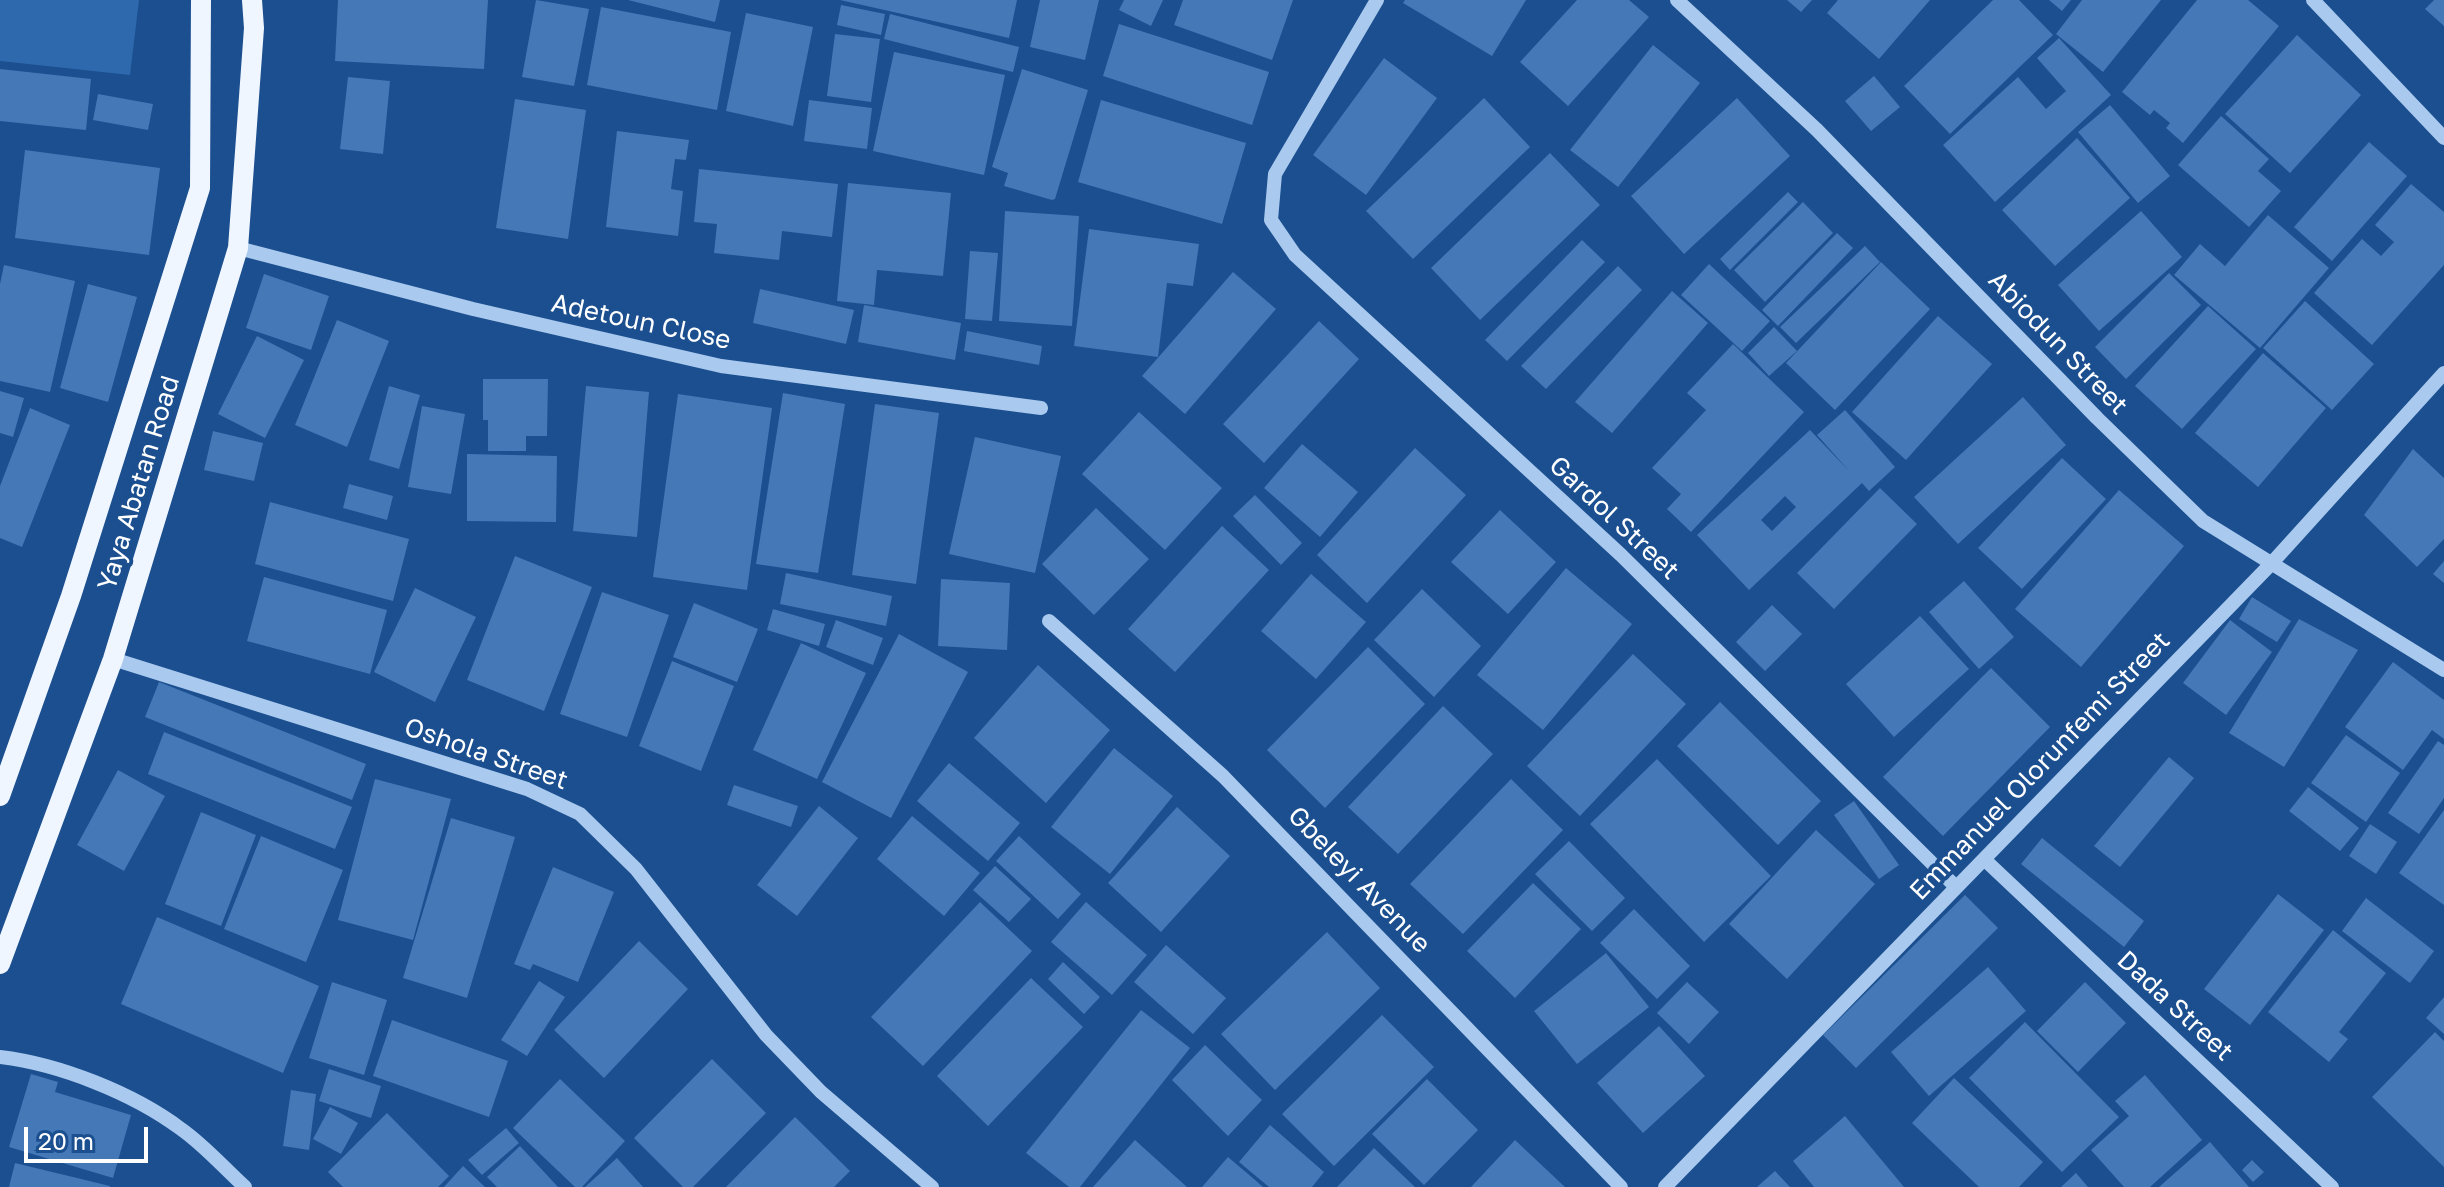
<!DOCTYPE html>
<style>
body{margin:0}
#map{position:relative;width:2444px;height:1187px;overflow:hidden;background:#1b4f8f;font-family:"Golos Text",sans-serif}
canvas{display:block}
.scale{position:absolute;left:24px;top:1127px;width:124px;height:36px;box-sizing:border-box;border:4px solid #fff;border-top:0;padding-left:10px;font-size:24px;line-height:28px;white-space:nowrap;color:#fff;-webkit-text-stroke:6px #1b4f8f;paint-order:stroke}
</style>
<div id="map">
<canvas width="2444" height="1187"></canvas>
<div class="scale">20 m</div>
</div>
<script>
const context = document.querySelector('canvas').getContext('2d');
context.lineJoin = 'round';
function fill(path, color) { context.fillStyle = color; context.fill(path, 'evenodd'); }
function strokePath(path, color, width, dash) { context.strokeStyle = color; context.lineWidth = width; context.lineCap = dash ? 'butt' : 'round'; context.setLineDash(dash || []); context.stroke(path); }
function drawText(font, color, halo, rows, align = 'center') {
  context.font = font + ' "Golos Text",sans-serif'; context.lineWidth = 8; context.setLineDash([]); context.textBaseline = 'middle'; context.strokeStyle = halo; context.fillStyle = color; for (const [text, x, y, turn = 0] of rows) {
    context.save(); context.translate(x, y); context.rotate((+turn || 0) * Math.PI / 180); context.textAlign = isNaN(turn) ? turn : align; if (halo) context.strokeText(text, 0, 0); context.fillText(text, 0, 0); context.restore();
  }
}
fill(new Path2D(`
 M0 0H139L130 75 0 61Z`), '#2e69ad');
fill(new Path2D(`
 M338 0H488L484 69 335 61Z
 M536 0 589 9 574 86 522 77Z
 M628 0H720L715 22Z
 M840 0H1017L1009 38Z
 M1040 0H1099L1085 60 1030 47Z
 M1124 0H1163L1151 26 1119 10Z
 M1183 0H1293L1272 60 1174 25Z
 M1405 0H1526L1492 56 1403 3Z
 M1577 0H1629L1649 17 1568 106 1520 62Z
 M1787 0H1812L1801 12Z
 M1838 0H1930L1879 59 1827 13Z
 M1993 0H2019L2053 35 1950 134 1904 86Z
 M2049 0H2071L2062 11Z
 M2082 0H2161L2103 72 2056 34Z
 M2197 0H2248L2279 26 2183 143 2166 128 2170 123 2154 110 2150 115 2122 92Z
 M2434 0H2444V26L2425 9Z
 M841 5 885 14 881 35 837 25Z
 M601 7 731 32 717 110 587 85Z
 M746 13 813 27 793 126 726 111Z
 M890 14 1019 47 1013 72 884 39Z
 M1119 24 1269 72 1252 125 1103 76Z
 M835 34 880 39 871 102 827 96Z
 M2297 35 2361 95 2290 173 2225 114Z
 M2059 38 2111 95 1995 202 1943 145 2018 77 2046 109 2066 91 2037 58Z
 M1653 45 1700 83 1618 187 1570 150Z
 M894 52 1005 75 984 175 873 151Z
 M1384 58 1437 98 1366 195 1313 155Z
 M0 69 91 79 86 130 0 121Z
 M1022 69 1088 90 1055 199 1052 200 1004 186 1008 173 992 167Z
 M1874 76 1900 107 1871 131 1845 101Z
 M348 77 390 81 383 154 340 149Z
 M98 94 153 104 148 130 93 120Z
 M1484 98 1530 147 1413 259 1366 211Z
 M1737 98 1790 156 1684 254 1631 196Z
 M515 99 586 110 568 239 496 228Z
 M809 100 872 108 867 149 804 141Z
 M1101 100 1246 143 1222 224 1078 182Z
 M2110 105 2170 176 2138 203 2078 132Z
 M2221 116 2269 159 2258 171 2281 191 2249 227 2178 165Z
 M617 131 689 140 686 160 675 159 671 189 683 191 678 236 606 227Z
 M2077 138 2130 198 2055 266 2002 210Z
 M2369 142 2407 176 2332 261 2294 227Z
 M25 150 160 168 149 255 15 238Z
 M1550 153 1600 205 1480 320 1431 268Z
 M699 169 838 184 832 237 782 231 779 260 714 253 717 224 694 222Z
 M848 183 951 193 943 276 877 270 874 305 837 301Z
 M2411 184 2444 212V265L2372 345 2314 293 2362 239 2381 256 2394 242 2375 225Z
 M1788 192 1798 202 1730 270 1720 259Z
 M1803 202 1833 233 1765 302 1734 270Z
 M1005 211 1079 216 1072 326 999 321Z
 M2141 211 2182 257 2099 331 2058 285Z
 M2268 215 2329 268 2260 348 2174 275 2200 244 2225 266Z
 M1089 229 1199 244 1193 286 1167 283 1158 357 1074 346Z
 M1837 233 1853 248 1778 326 1762 310Z
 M1582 240 1605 262 1507 361 1485 340Z
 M1865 246 1880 262 1796 343 1780 327Z
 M970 251 998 253 992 321 965 319Z
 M1881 262 1930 309 1835 410 1786 363Z
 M1709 264 1770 321 1742 351 1681 295Z
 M4 265 75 281 50 392 0 381V284Z
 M1618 266 1642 290 1546 389 1521 366Z
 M1233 272 1276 309 1185 414 1142 376Z
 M2169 273 2201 305 2126 379 2095 347Z
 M264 274 329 296 311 350 246 328Z
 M88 284 137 297 108 402 60 388Z
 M760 289 854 310 846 344 753 323Z
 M1672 291 1708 323 1612 433 1575 402Z
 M2305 301 2374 364 2332 410 2263 348Z
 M864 305 961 323 955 360 858 342Z
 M2208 306 2256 349 2182 429 2135 386Z
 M1938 316 1992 364 1906 460 1852 412Z
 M337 320 389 341 347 447 295 425Z
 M1319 321 1359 359 1264 463 1223 424Z
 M1774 327 1797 351 1769 376 1748 353Z
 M967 331 1042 346 1039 365 964 351Z
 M257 336 304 360 265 438 218 414Z
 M1733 344 1804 412 1691 532 1667 509 1681 494 1652 468 1706 410 1687 393Z
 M2263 353 2326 408 2258 487 2195 433Z
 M483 379H548L547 436H526V451H488V420H483Z
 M389 386 420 395 399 469 369 460Z
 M586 386 649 392 637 537 573 531Z
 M0 391 24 398 13 437 0 433Z
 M783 393 845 404 818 573 756 564Z
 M678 394 772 408 747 590 653 577Z
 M2023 397 2066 445 1958 544 1914 497Z
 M875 404 939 413 916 584 852 575Z
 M422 406 465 414 451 494 408 487Z
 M30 408 70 425 22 547 0 538V486Z
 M1845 410 1895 467 1869 491 1862 483 1749 590 1697 535 1810 430 1850 472 1817 435ZM1785 496 1796 507 1772 531 1761 520Z
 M1139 412 1222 488 1165 550 1082 474Z
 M213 431 263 443 254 481 204 470Z
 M975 437 1061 456 1035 573 949 554Z
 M1302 444 1358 492 1320 537 1264 488Z
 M1415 448 1466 495 1367 603 1317 555Z
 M2413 449 2444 478V539L2417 567 2364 515Z
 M467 454 557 456 556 522 467 521Z
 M2062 458 2106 499 2022 589 1978 548Z
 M349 484 393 496 387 520 343 508Z
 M1880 488 1917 524 1834 609 1797 573Z
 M2119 490 2184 546 2081 667 2015 609Z
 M1255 495 1302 543 1281 565 1233 516Z
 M270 502 409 539 393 601 255 564Z
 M1096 508 1149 559 1094 615 1042 564Z
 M1500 510 1556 562 1508 614 1451 562Z
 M1222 526 1269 570 1175 672 1128 629Z
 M515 556 592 587 544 711 467 680Z
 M2444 561V583L2433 574Z
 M1566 568 1632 624 1543 730 1477 675Z
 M786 573 892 596 886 626 780 604Z
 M1311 574 1366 622 1316 679 1261 631Z
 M264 577 387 610 370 674 247 641Z
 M941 579 1010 583 1007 650 938 646Z
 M1964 581 2014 637 1979 669 1929 612Z
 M415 588 476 617 435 702 374 672Z
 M1422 589 1481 646 1434 697 1374 640Z
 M602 592 669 615 627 737 560 714Z
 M2252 597 2291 621 2277 642 2239 619Z
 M694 603 758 629 737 682 673 657Z
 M1772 605 1802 634 1765 671 1736 642Z
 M773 609 825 624 819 646 767 630Z
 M1920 616 1969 669 1894 737 1846 684Z
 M2299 619 2358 650 2284 767 2229 733Z
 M836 620 883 638 873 665 826 647Z
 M2230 620 2272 652 2226 715 2183 683Z
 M899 634 968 672 891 818 822 782Z
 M801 643 866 673 817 779 753 750Z
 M1368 647 1425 704 1325 808 1267 750Z
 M1633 654 1686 704 1580 816 1527 766Z
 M672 661 734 686 701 771 639 746Z
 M2393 662 2444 700V739L2432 730 2403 770 2345 727Z
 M1038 665 1110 730 1046 803 974 738Z
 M1991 668 2050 727 1943 836 1883 777Z
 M159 682 366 764 352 800 145 717Z
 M1720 702 1821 801 1778 845 1677 746Z
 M1443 706 1493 754 1398 854 1348 807Z
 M164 732 352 807 335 849 148 774Z
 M2346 735 2400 773 2366 822 2311 783Z
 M2438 741 2444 745V798L2419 834 2388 813Z
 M1114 748 1173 796 1110 874 1051 827Z
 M2169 757 2194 778 2120 867 2094 846Z
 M1657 759 1771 876 1704 942 1590 824Z
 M949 763 1020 823 988 861 917 801Z
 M118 770 165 796 124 871 77 845Z
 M375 779 451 799 413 940 338 920Z
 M1511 779 1563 830 1463 934 1410 884Z
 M734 785 798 806 791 827 727 805Z
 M2308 787 2359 828 2340 851 2289 811Z
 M1854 801 1899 865 1879 879 1834 815Z
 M819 806 858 838 797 916 757 885Z
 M1177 807 1230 856 1161 932 1108 883Z
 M2444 810V905L2399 873Z
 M201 812 256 835 221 926 165 904Z
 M912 816 980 873 944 916 877 859Z
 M451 818 515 837 467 998 403 978Z
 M2370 824 2397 842 2376 874 2349 856Z
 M1816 830 1875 884 1787 979 1729 924Z
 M261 836 343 870 306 962 224 929Z
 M1019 836 1081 894 1058 919 996 861Z
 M2042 838 2144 921 2124 947 2021 864Z
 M1569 841 1625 898 1592 931 1535 874Z
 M995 866 1031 899 1009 922 973 890Z
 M553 867 614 892 578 982 533 964 530 970 514 964Z
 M1533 883 1581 929 1515 998 1467 951Z
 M2278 894 2324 930 2250 1025 2204 989Z
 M1965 895 1998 928 1856 1068 1823 1035Z
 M2366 898 2434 951 2410 983 2342 931Z
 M980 902 1032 951 923 1066 871 1017Z
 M1086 902 1147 955 1112 995 1051 942Z
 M1634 909 1690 966 1657 999 1600 943Z
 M157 917 319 986 283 1073 121 1004Z
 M2333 930 2386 973 2339 1032 2348 1039 2329 1062 2268 1012Z
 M1327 932 1380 988 1275 1090 1221 1034Z
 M639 941 688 989 604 1078 554 1030Z
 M1166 945 1226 998 1193 1034 1134 982Z
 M1606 953 1649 1007 1577 1064 1534 1011Z
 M1063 962 1100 997 1084 1014 1048 979Z
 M1988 967 2026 1011 1929 1096 1891 1052Z
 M1031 978 1083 1027 988 1126 937 1076Z
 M539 981 565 997 527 1056 501 1040Z
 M332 982 387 1000 364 1075 309 1058Z
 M1687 982 1719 1012 1689 1044 1657 1013Z
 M2085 982 2126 1023 2078 1072 2037 1031Z
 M2444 997V1034L2426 1018Z
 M1141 1010 1190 1048 1080 1187H1069L1026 1153Z
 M1382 1015 1434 1067 1334 1166 1282 1114Z
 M392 1020 508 1061 489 1117 373 1076Z
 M2025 1022 2119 1117 2062 1172 1969 1078Z
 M1659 1026 1705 1076 1643 1133 1597 1083Z
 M2435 1032 2444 1041V1167L2372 1097Z
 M1205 1045 1262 1100 1228 1136 1172 1080Z
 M712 1059 766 1113 693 1187H683L634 1138Z
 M329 1069 381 1086 371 1118 319 1101Z
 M31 1074 58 1082 55 1092 131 1115 113 1178 9 1147Z
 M2145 1075 2202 1140 2150 1187H2124L2091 1150 2129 1116 2115 1101Z
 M1954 1078 2043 1162 2019 1187H1979L1912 1123Z
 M560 1079 625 1141 582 1187H575L513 1128Z
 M1427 1079 1478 1130 1424 1185 1372 1134Z
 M291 1090 316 1094 309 1150 283 1146Z
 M330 1107 358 1123 341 1154 313 1139Z
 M387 1113 449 1176 438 1187H343L328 1172Z
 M1845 1116 1904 1187H1814L1793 1161Z
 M795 1117 850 1171 834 1187H726Z
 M1270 1125 1324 1172 1312 1187H1269L1239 1162Z
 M506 1128 519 1143 482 1175 468 1160Z
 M1135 1140 1187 1187H1093Z
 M1515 1140 1565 1187H1471Z
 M2210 1142 2249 1187H2159Z
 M520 1146 558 1187H497L487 1177Z
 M1374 1148 1415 1187H1337Z
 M1228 1157 1254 1179 1263 1187H1202Z
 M617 1158 643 1187H585Z
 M2252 1160 2264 1172 2253 1182 2242 1170Z
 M15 1163 110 1186V1187H9Z
 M463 1166 485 1187H444Z
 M1775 1171 1790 1187H1757Z
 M2076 1173 2088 1187H2061Z`), '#4478b7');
strokePath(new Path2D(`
 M1377 0 1275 174 1271 220 1295 255 1621 555 1956 887
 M1677 0 1817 130 2097 418 2203 521 2444 670
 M2313 0 2444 138
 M238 248 473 309 721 366 1041 408
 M1049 621 1223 776 1621 1187
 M113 659 527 789 580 814 636 869 766 1035 821 1092 932 1187
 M1985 860 2332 1187
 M0 1057C59 1064 133 1093 181 1129 204 1145 224 1168 245 1187
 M1665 1187 2270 565 2444 373`), '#a9c9ee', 14);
strokePath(new Path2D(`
 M0 796 71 596 200 188 201 0
 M0 964 113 659 238 248 254 28 252 0`), '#f0f6ff', 20);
drawText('26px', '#fff', '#1b4f8f', [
 ["Adetoun Close",641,322,12],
 ["Abiodun Street",2058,343,46],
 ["Yaya Abatan Road",139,483,-73],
 ["Gardol Street",1614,518,43],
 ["Oshola Street",486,754,19],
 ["Emmanuel Olorunfemi Street",2040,766,-46],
 ["Gbeleyi Avenue",1359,880,46],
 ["Dada Street",2175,1006,43]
]);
</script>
